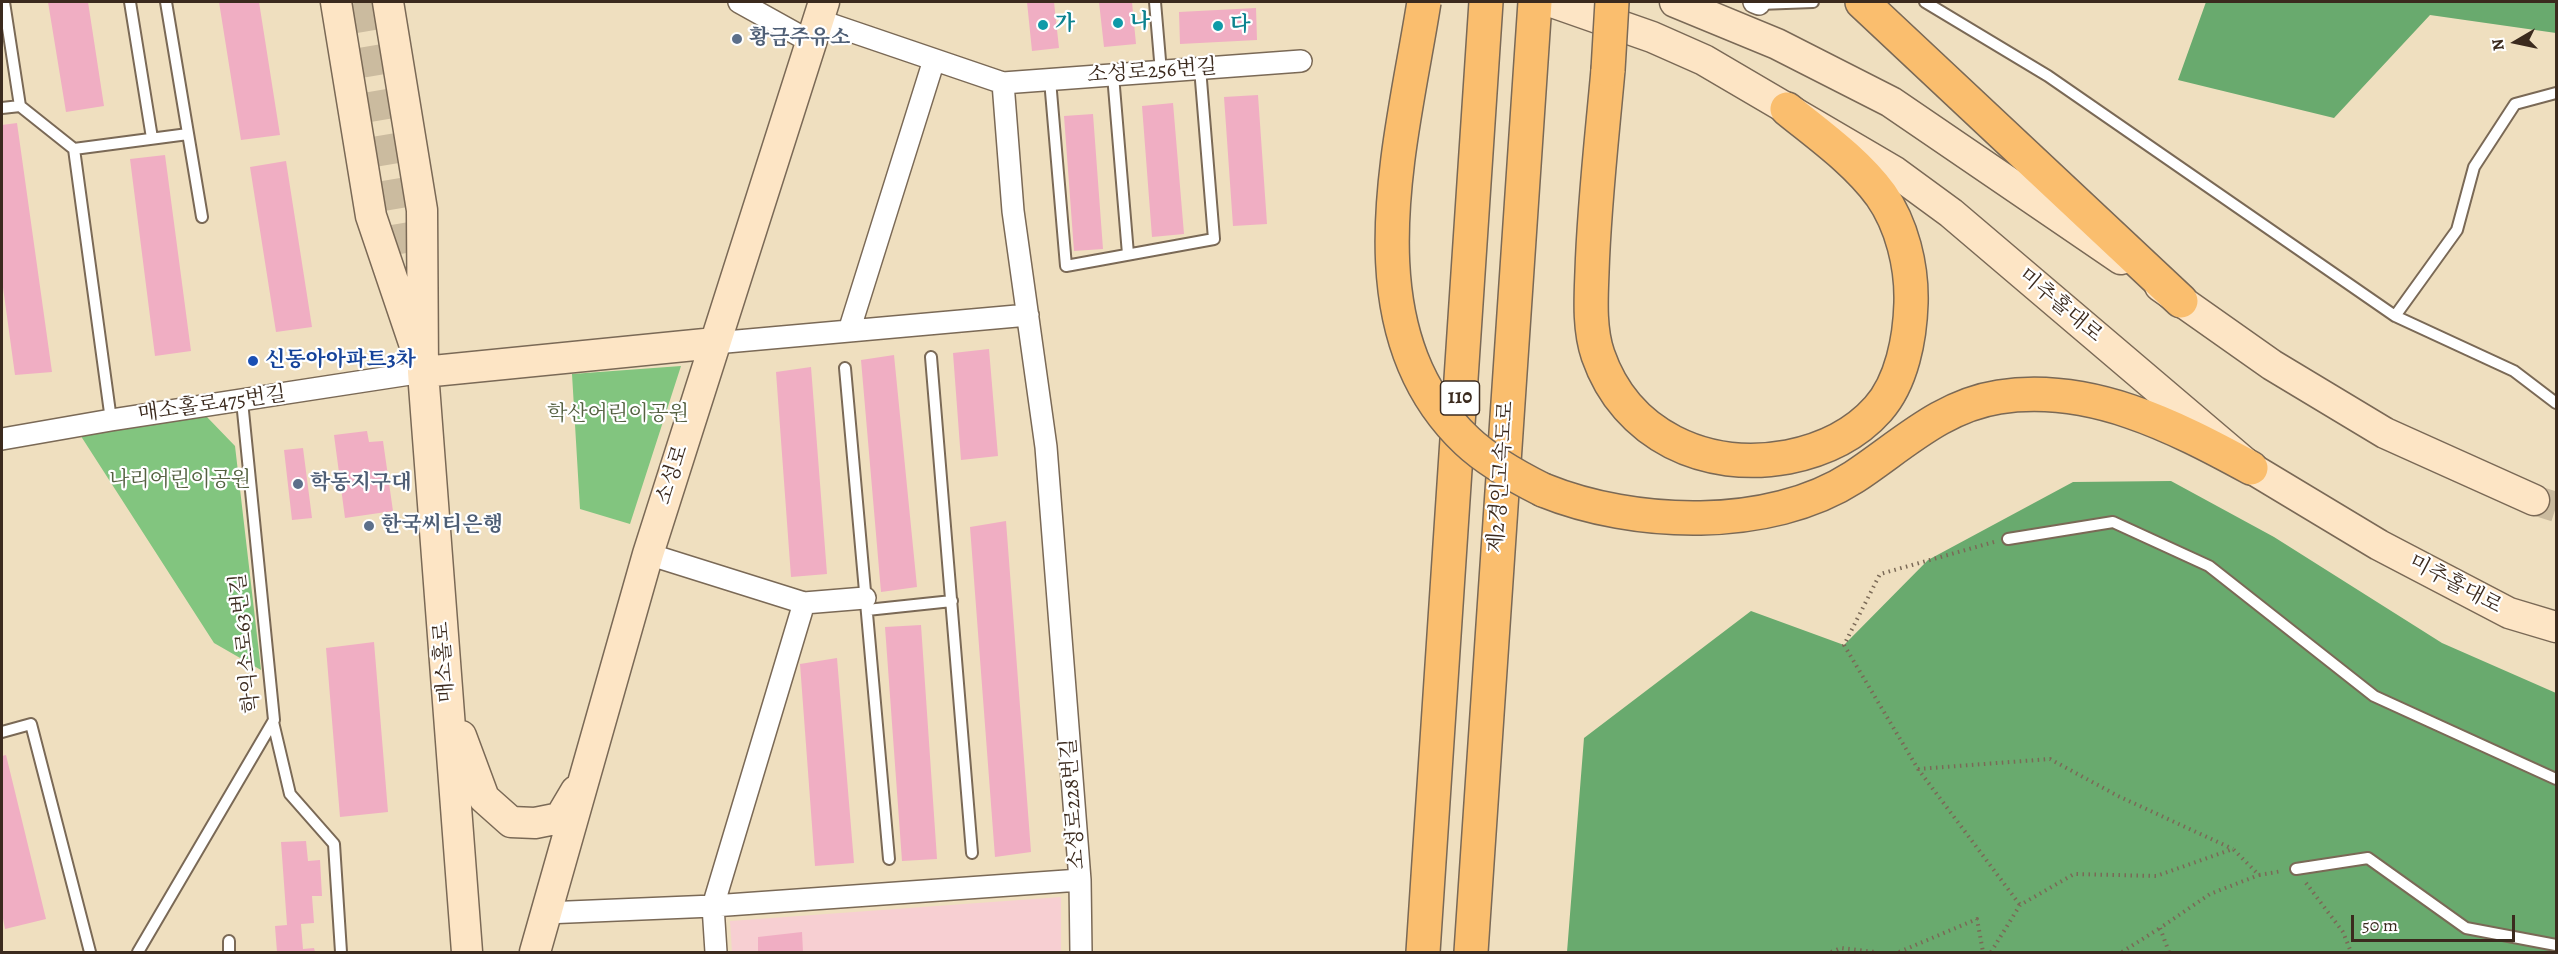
<!DOCTYPE html>
<meta charset="utf-8">
<style>
body{margin:0}
#map{position:relative;width:2558px;height:954px;overflow:hidden;background:#efdfbf;font-family:Alegreya,serif}
canvas{display:block}
.frame{position:absolute;inset:0;border:3px solid #3b2a1e;pointer-events:none}
.north{position:absolute;left:2486px;top:12px;width:60px;height:60px;-webkit-text-stroke:4px #fff;paint-order:stroke;rotate:261deg;font-size:16px;font-weight:700;line-height:24px;text-align:center;color:#3b2a1e}
.north::after{content:'';display:block;margin:auto;width:21px;height:27px;background:#3b2a1e;clip-path:polygon(50% 0,100% 100%,50% 72%,0 100%)}
.scale{position:absolute;left:2351px;top:915px;width:164px;height:27px;box-sizing:border-box;border:3px solid #3b2a1e;border-top:0;padding-left:8px;font-size:18px;line-height:21px;white-space:nowrap;color:#3b2a1e;-webkit-text-stroke:4px #fff;paint-order:stroke}
</style>
<div id="map">
<canvas width="2558" height="954"></canvas>
<div class="frame"></div>
<div class="north">N</div>
<div class="scale">50 m</div>
</div>
<script>
const context = document.querySelector('canvas').getContext('2d');
context.lineJoin = 'round';
function fill(path, color) { context.fillStyle = color; context.fill(path, 'evenodd'); }
function strokePath(path, color, width, dash) { context.strokeStyle = color; context.lineWidth = width; context.lineCap = dash ? 'butt' : 'round'; context.setLineDash(dash || []); context.stroke(path); }
function drawText(font, color, halo, rows, align = 'center') {
  context.font = font + ' Alegreya,"Noto Serif KR",serif'; context.lineWidth = 4.5; context.setLineDash([]); context.textBaseline = 'middle'; context.strokeStyle = halo; context.fillStyle = color; for (const [text, x, y, turn = 0] of rows) {
    context.save(); context.translate(x, y); context.rotate((+turn || 0) * Math.PI / 180); context.textAlign = isNaN(turn) ? turn : align; if (halo) context.strokeText(text, 0, 0); context.fillText(text, 0, 0); context.restore();
  }
}
fill(new Path2D(`
 M1061 897V952H732L730 921Z`), '#f7cfd2');
fill(new Path2D(`
 M681 366 630 524 580 509 572 374Z
 M207 417 235 446 261 670 214 643 77 430Z`), '#82c57f');
fill(new Path2D(`
 M2206 2H2556V33L2430 15 2334 118 2178 80Z
 M2171 481 2274 537 2442 643 2556 693V952H1567L1584 738 1751 611 1844 645 1928 560 2073 482Z`), '#69aa6e');
fill(new Path2D(`
 M48 2H88L104 106 66 112Z
 M219 2H259L280 135 241 140Z
 M1027 2H1054L1059 48 1032 51Z
 M1099 2H1132L1136 44 1104 47Z
 M1256 8 1257 40 1180 44 1179 12Z
 M1258 95 1267 224 1233 226 1224 97Z
 M1173 103 1184 234 1152 237 1142 106Z
 M1093 114 1103 249 1074 251 1064 116Z
 M17 123 52 372 15 375 2 280V125Z
 M165 155 191 351 155 356 130 159Z
 M286 161 312 327 276 332 250 167Z
 M989 349 998 456 961 460 953 353Z
 M894 355 917 587 881 592 861 360Z
 M811 367 827 574 791 577 776 372Z
 M367 431 369 442 383 441 393 511 345 518 334 435Z
 M303 448 312 518 292 520 284 450Z
 M1006 521 1031 852 995 857 970 527Z
 M921 625 937 859 902 861 885 627Z
 M374 642 388 812 340 817 326 648Z
 M837 658 854 863 815 866 800 664Z
 M6 755 46 919 5 929 2 913V756Z
 M306 841 308 861 320 860 322 896H312L314 923 301 924 303 949 314 948 315 952H277L275 926 287 925 281 842Z
 M802 932 803 952H758V937Z`), '#f0aec3');
strokePath(new Path2D(`
 M361 2 414 315
 M2534 500 2556 507`), '#cbbb9f', 30, [30, 15]);
const lane = new Path2D(`
 M4 2 20 106 74 149 111 420
 M130 2 152 138
 M166 2 202 217
 M1155 2 1161 72
 M1925 2 2048 76 2395 316 2514 371 2556 403
 M1759 4 1813 2
 M1113 75 1128 254
 M1050 80 1066 266 1214 239 1200 68
 M2 108 20 106
 M74 149 188 134
 M2395 316 2457 230 2474 167 2515 104 2556 93
 M931 357 972 853
 M845 368 889 859
 M2008 539 2113 522 2209 566 2374 696 2556 779
 M867 610 952 601
 M273 722 290 794 334 844 341 952
 M2 732 31 724 90 952
 M2296 869 2368 858 2466 928 2556 945
 M229 941V952
 M138 952 274 720 242 401`);
const street = new Path2D(`
 M739 2 811 42
 M1754 2 1759 4
 M818 20 1003 83 1301 61
 M1003 83 1013 211 1046 447 1080 880 1081 952
 M849 331 934 60
 M715 343 1028 315
 M2 439 111 420 423 372
 M648 554 804 603 865 598
 M545 913 713 906 1080 880
 M716 952 713 906 804 603`);
const secondary = new Path2D(`
 M336 2 371 216 415 346
 M388 2 422 210 423 372 467 952
 M1552 2 1652 37 1704 60 1895 172 1951 213 2251 468 2379 545 2509 613 2556 627
 M1675 2 1777 44 1891 102 2121 259
 M2160 286 2272 365 2385 433 2534 500
 M423 372 715 343
 M461 736 484 798 511 822 535 823 560 818 576 791
 M535 952 648 554 824 2`);
const highway = new Path2D(`
 M1862 2 2181 301
 M1608 70C1602 137 1594 205 1592 272 1591 298 1589 329 1598 355 1626 436 1706 472 1788 457 1823 450 1854 436 1878 409 1902 382 1910 338 1911 303 1912 266 1902 225 1881 195 1856 161 1819 135 1787 109
 M1543 490C1634 527 1769 532 1854 477 1901 446 1941 406 1999 397 2090 383 2174 426 2251 468
 M1423 952 1486 2
 M1471 952 1535 2`);
strokePath(lane, '#7a6956', 14);
strokePath(street, '#7a6956', 24);
strokePath(secondary, '#7a6956', 33);
strokePath(highway, '#7a6956', 36);
strokePath(new Path2D(`
 M1994 542 1880 574 1844 645 1918 769 2020 905
 M1918 769 2050 759 2118 796 2233 849
 M2306 883 2343 932 2351 952
 M1831 952 1841 948 1875 952
 M1899 952 1977 919 1983 952
 M1991 952 2020 905 2074 874 2156 876 2233 849 2259 875 2282 871
 M2122 952 2160 928
 M2169 952 2160 928 2210 894 2259 875`), '#7a6956', 4, [1.5, 4.5]);
strokePath(lane, '#fff', 10);
strokePath(street, '#fff', 21);
strokePath(secondary, '#fde5c5', 30);
strokePath(highway, '#fabe6e', 33);
const highwayBridge = new Path2D(`
 M1424 2C1402 142 1347 328 1467 441 1488 461 1517 477 1543 490
 M1608 70 1612 2`);
strokePath(highwayBridge, '#7a6956', 36, []);
strokePath(highwayBridge, '#fabe6e', 33);
for (const [x, y, r, color] of [
 [1118,23,6,"#0f9aa8"],
 [1043,25,6,"#0f9aa8"],
 [1218,26,6,"#0f9aa8"],
 [737,39,6,"#5c6f8a"],
 [253,361,6,"#1a4fb4"],
 [298,484,6,"#5c6f8a"],
 [369,526,6,"#5c6f8a"]
]) { const dot = new Path2D(); dot.arc(x, y, r, 0, 2 * Math.PI); context.fillStyle = color; context.fill(dot); strokePath(dot, '#fff', 2); }
for (const [x, y, w] of [
 [1460,398,39]
]) { const box = new Path2D(); box.roundRect(x - w / 2, y - 17, w, 34, 4.5); context.fillStyle = '#fff'; context.fill(box); strokePath(box, '#3b2a1e', 1.5); }
drawText('bold 20px', '#3b2a1e', null, [
 ["110",1460,398]
]);
drawText('bold 21px', '#0d838f', '#fff', [
 ["나",1130,23],
 ["가",1055,25],
 ["다",1230,26]
], 'left');
drawText('bold 21px', '#4e5e75', '#fff', [
 ["황금주유소",749,39],
 ["학동지구대",310,484],
 ["한국씨티은행",381,526]
], 'left');
drawText('21px', '#3b2a1e', '#fff', [
 ["소성로256번길",1152,72,-4],
 ["미추홀대로",2060,306,40],
 ["매소홀로475번길",212,405,-8],
 ["소성로",673,475,-72],
 ["제2경인고속도로",1502,477,-86],
 ["미추홀대로",2455,585,28],
 ["학익소로63번길",246,643,-96],
 ["매소홀로",445,662,-94],
 ["소성로228번길",1074,804,-94]
]);
drawText('bold 21px', '#164399', '#fff', [
 ["신동아아파트3차",265,361]
], 'left');
drawText('21px', '#546040', '#fff', [
 ["학산어린이공원",618,415],
 ["나리어린이공원",180,481]
]);
</script>
